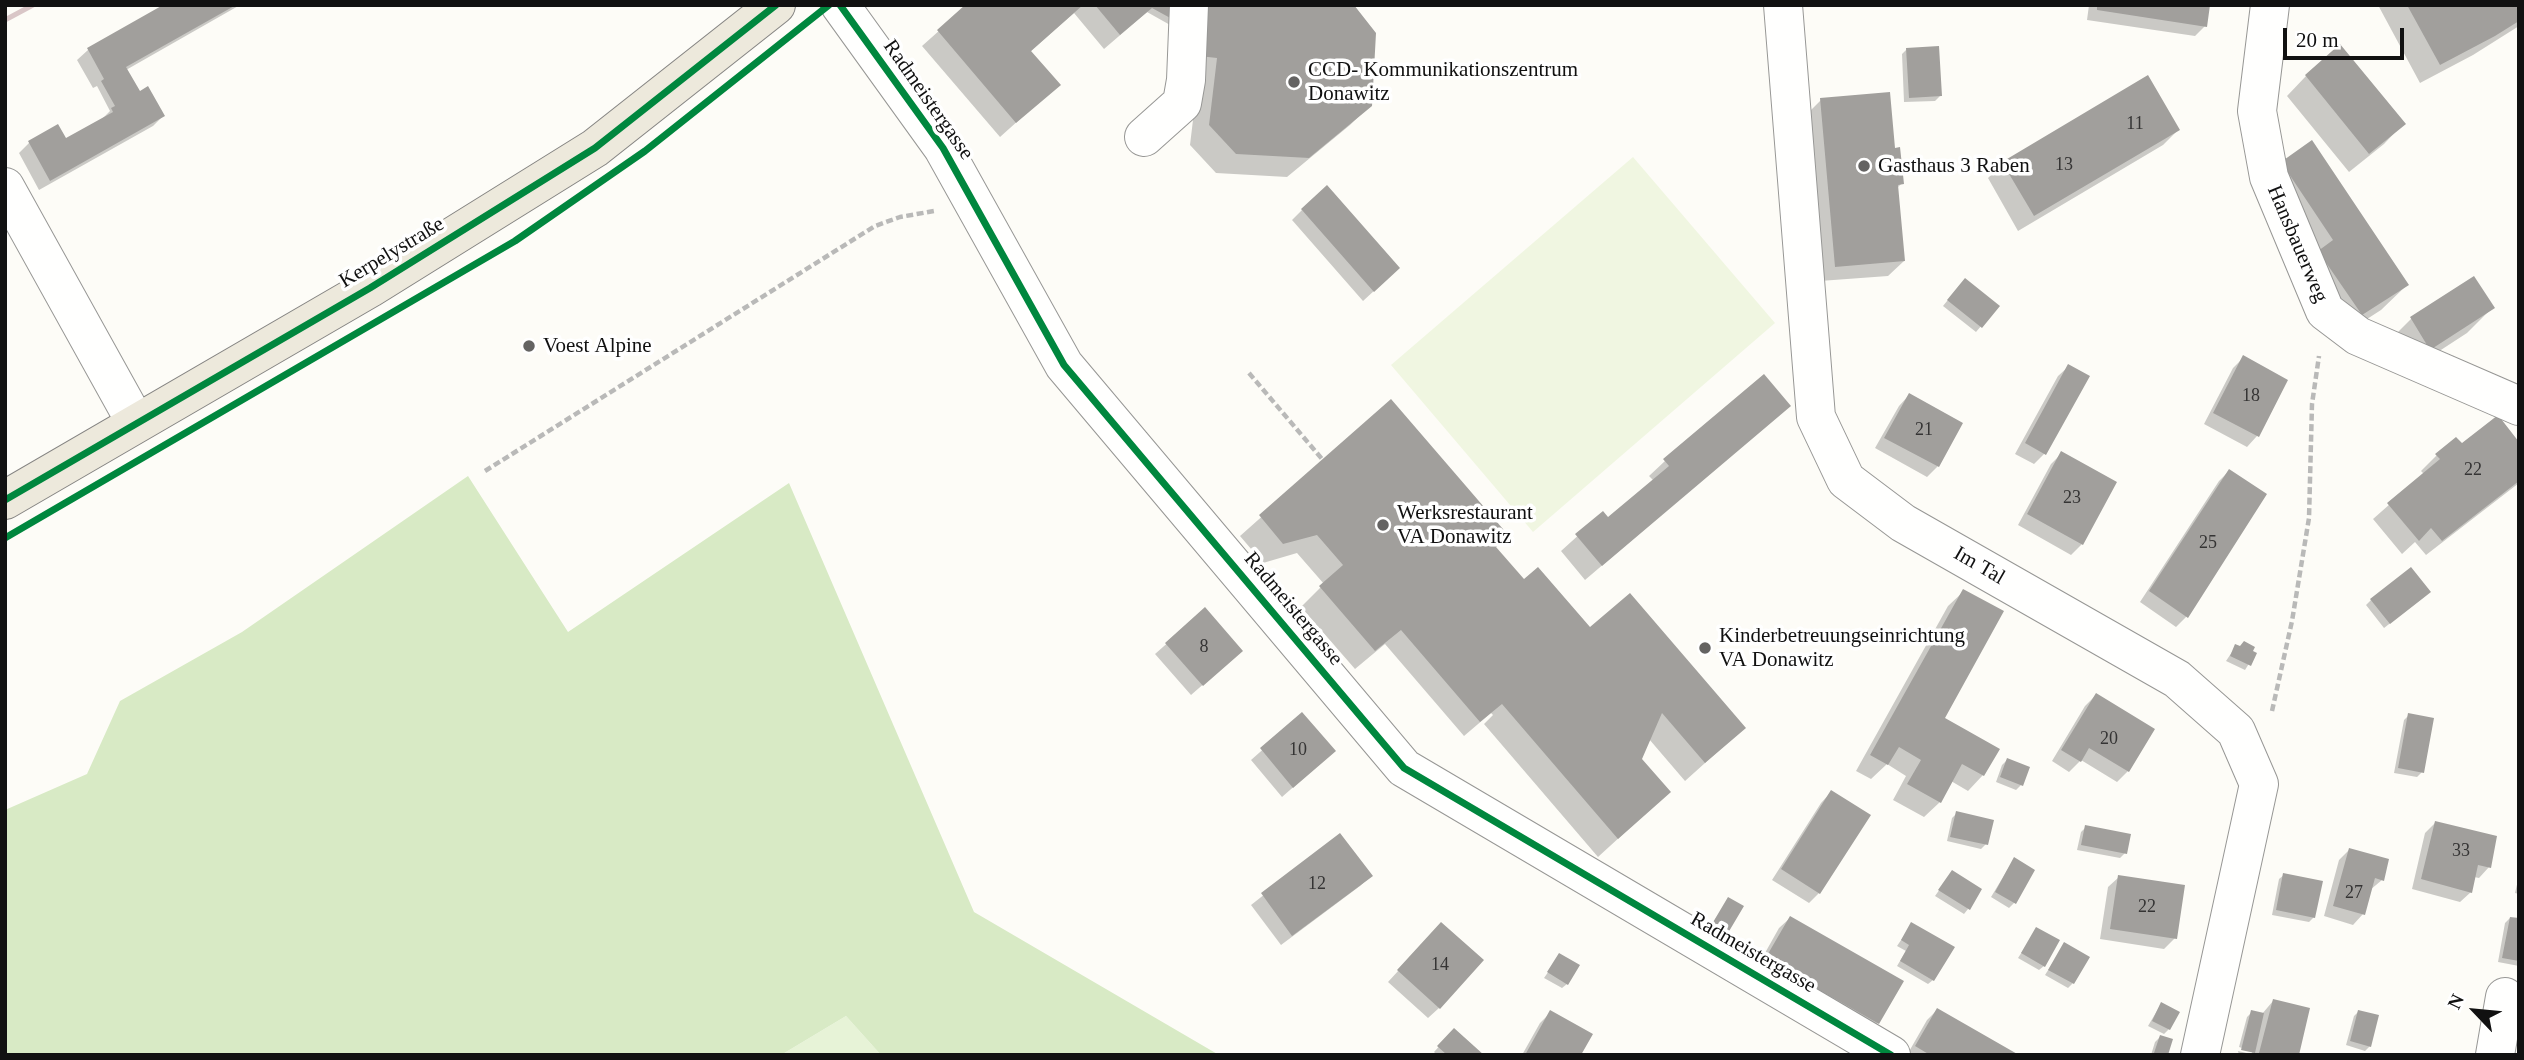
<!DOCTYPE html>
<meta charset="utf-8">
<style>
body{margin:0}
#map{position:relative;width:2524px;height:1060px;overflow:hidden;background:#fdfcf7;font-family:"Times New Roman",serif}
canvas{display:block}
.frame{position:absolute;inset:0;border:7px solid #111;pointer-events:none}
.north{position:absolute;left:2440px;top:976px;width:70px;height:70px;-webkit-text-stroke:5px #fff;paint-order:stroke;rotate:296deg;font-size:19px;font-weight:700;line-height:28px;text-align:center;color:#111}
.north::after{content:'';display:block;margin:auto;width:24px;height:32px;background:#111;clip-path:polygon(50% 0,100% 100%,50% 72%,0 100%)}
.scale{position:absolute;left:2283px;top:28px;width:121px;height:32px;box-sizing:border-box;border:4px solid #111;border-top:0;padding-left:9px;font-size:21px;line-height:24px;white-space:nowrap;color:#111;-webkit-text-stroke:5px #fff;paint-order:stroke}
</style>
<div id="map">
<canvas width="2524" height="1060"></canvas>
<div class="frame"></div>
<div class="north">N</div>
<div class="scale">20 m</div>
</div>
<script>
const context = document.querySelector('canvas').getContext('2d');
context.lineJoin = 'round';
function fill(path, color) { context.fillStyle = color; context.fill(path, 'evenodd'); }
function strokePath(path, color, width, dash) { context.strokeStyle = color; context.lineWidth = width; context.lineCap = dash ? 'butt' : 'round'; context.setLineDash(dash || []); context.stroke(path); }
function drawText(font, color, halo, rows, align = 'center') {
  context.font = font + ' "Times New Roman",serif'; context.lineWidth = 7; context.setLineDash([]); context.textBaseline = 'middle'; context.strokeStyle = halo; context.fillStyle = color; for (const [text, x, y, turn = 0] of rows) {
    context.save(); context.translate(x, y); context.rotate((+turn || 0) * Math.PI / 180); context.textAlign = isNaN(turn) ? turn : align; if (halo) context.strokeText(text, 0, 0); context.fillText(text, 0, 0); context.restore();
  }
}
fill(new Path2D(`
 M846 1016 881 1055H781Z`), '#e7f3d7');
fill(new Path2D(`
 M468 476 568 632 789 483 974 912 1219 1055H881L846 1016 781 1055H5V810L87 774 120 701 242 632Z`), '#d8eac5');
fill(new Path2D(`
 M1633 157 1775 323 1533 532 1391 365Z`), '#f0f6e1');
fill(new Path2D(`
 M167 5H240L126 70 139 94 163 116 153 126 39 190 19 153 29 143 65 140 101 120 110 111 97 86 93 88 77 60 88 50Z
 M968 5H1174L1370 105 1350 125 1287 177 1216 173 1190 145 1198 78 1179 30 1147 12 1104 49 1074 13 1030 52 1058 85 1000 137 922 46Z
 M2089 5H2208L2205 26 2195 36 2087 20Z
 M2378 5H2519V26L2473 55 2420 83Z
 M1907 49 1940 96 1935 101 1904 102 1902 54Z
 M2306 76 2403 124 2384 144 2349 172 2287 96Z
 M1821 100 1893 149 1902 183 1897 188 1904 261 1888 276 1820 281 1806 115Z
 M2178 130 2163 145 2018 231 1988 178 2003 163Z
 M2282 163 2407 285 2381 310 2336 339Z
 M1302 210 1388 278 1363 301 1292 220Z
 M1960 285 1998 306 1976 332 1943 306Z
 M2493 307 2467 333 2404 374 2386 344 2411 319Z
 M2244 357 2286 380 2257 436 2247 447 2204 424 2233 368Z
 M2069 366 2044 454 2034 464 2015 454 2058 376Z
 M1909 395 1961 424 1938 466 1927 477 1875 448 1899 406Z
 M1391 402 1494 548 1524 582 1590 630 1744 728 1685 781 1649 739 1640 759 1669 792 1598 857 1484 724 1493 715 1491 713 1464 736 1385 644 1355 669 1301 607 1324 584 1297 553 1263 563 1240 536Z
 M1755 435 1585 580 1561 551 1603 513 1608 520 1654 481 1649 476 1665 461Z
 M2519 444V483L2426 555 2415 542 2402 554 2373 519 2424 474 2421 471 2437 455 2462 446Z
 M2062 453 2082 544 2071 555 2018 525 2051 464Z
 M2229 471 2186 617 2176 627 2140 602 2219 481Z
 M1964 591 1942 718 1983 775 1968 791 1951 781 1940 802 1924 817 1893 800 1906 776 1887 764 1871 779 1856 771 1948 606Z
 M2424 597 2384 628 2366 605 2371 600Z
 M1205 610 1230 661 1191 695 1155 654Z
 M2236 646 2255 654 2245 670 2226 661Z
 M2096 695 2128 771 2117 782 2081 760 2069 772 2052 761 2085 706Z
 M1302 715 1323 761 1282 797 1251 760Z
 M2409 715 2422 772 2417 777 2394 773 2404 720Z
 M2007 760 2027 768 2021 785 2016 790 1996 782 2002 765Z
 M1831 792 1819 893 1809 903 1772 880 1821 803Z
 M1957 813 1986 844 1981 849 1947 841 1952 818Z
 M2435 823 2489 867 2479 878 2474 877 2471 892 2460 902 2412 889 2425 833Z
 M2086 827 2125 853 2120 858 2077 850 2081 832Z
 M1340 835 1371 876 1360 886 1281 945 1251 905Z
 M2349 850 2382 880 2370 890 2363 914 2353 925 2324 916 2339 860Z
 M2014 859V903L2009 908 1991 897Z
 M1952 872 1968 909 1964 914 1935 896Z
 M2284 875 2314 917 2309 922 2272 915 2279 879Z
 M2519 876V894L2515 893Z
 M2119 877 2175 938 2164 949 2100 939 2108 887Z
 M1728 899 1727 932 1722 937 1709 929Z
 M1790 918 1878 1023 1867 1034 1756 969 1779 928Z
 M2510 918 2519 920V966L2498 962 2505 923Z
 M1912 924 1933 980 1928 984 1897 966 1906 951 1897 946Z
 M2037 929 2044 966 2039 970 2018 958Z
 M1431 935 1439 1008 1428 1018 1388 982Z
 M2064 945 2073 983 2068 988 2045 975Z
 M1560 955 1567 984 1562 988 1544 978Z
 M2273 1001 2297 1055H2252V1051L2239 1047 2247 1017 2252 1012 2262 1014Z
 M2161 1004 2169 1029 2164 1034 2148 1026Z
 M1937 1010 2016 1055H1907L1927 1020Z
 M2359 1011 2370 1046 2365 1051 2346 1045 2354 1016Z
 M1550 1013 1579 1055H1522L1540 1023Z
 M1454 1030 1479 1055H1437L1434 1052Z
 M2160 1037 2171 1040 2166 1055H2151L2155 1042Z
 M2238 1051 2251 1054 2239 1055Z`), '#0003');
fill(new Path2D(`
 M163 5H236L126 67 140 91 148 86 165 116 50 181 28 141 58 124 66 138 113 112 111 108 115 106 101 81 104 79 87 48Z
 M965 5H1083L1031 51 1061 85 1016 123 937 30Z
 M1095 5H1354L1376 33 1372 106 1309 158 1236 154 1209 125 1217 58 1180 54 1183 25 1152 8 1120 35Z
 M2097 5H2210L2207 27 2097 10Z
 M2407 5H2519V21L2495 36 2440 65Z
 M2340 44 2406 124 2369 154 2305 75Z
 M1939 46 1942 96 1909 98 1906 48Z
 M2148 75 2180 130 2034 216 2002 162Z
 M1890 92 1895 148 1900 147 1904 184 1898 185 1905 261 1835 267 1820 98Z
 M2312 140 2409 285 2362 315 2318 251 2333 240 2281 162Z
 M1327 185 1400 268 1374 292 1301 209Z
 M2474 276 2495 308 2430 350 2410 317Z
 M1965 278 2000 306 1982 328 1947 300Z
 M2243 355 2288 380 2259 437 2213 413Z
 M2068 364 2090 376 2046 455 2025 443Z
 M1764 374 1791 406 1602 566 1575 534 1603 511 1608 517 1669 466 1663 459Z
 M1909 393 1963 423 1939 467 1884 438Z
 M1391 399 1509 536 1496 547 1524 579 1538 567 1590 627 1630 593 1746 728 1705 763 1662 713 1642 759 1671 792 1618 839 1502 704 1480 722 1401 630 1375 651 1319 586 1343 565 1317 535 1283 544 1259 515Z
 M2498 415 2519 442V481L2442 541 2431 528 2419 541 2387 503 2440 459 2435 454 2456 437 2462 443Z
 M2061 451 2117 482 2083 545 2027 514Z
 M2229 469 2267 494 2188 618 2149 591Z
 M2411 567 2431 592 2390 624 2370 599Z
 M1963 589 2004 611 1945 718 2000 749 1984 776 1962 764 1941 803 1907 784 1921 760 1899 747 1888 765 1870 755Z
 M1205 607 1243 651 1203 686 1165 643Z
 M2244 641 2255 647 2253 651 2257 653 2251 666 2230 656 2235 644 2240 646Z
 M2096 693 2155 729 2129 772 2089 748 2081 762 2061 750Z
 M1302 712 1336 751 1293 788 1260 748Z
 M2408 713 2434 718 2424 773 2398 768Z
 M2007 758 2030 767 2023 786 2000 777Z
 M1831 790 1871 815 1820 894 1781 869Z
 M1956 811 1994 820 1988 845 1950 837Z
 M2435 821 2497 836 2491 868 2478 865 2472 893 2421 879Z
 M2085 825 2131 834 2127 854 2081 845Z
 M1340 833 1373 876 1292 936 1261 893Z
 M2349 848 2389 859 2384 881 2375 878 2365 915 2333 906Z
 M2014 857 2035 870 2016 904 1995 892Z
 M1952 870 1982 889 1970 910 1938 890Z
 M2283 873 2323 881 2315 918 2276 910Z
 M2118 875 2185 885 2177 939 2110 929Z
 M1728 897 1744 906 1728 933 1712 924Z
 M1790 916 1904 981 1879 1024 1765 959Z
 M2510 917 2519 918V961L2502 958Z
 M1441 922 1484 960 1440 1009 1397 970Z
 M1911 922 1955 947 1934 981 1900 961 1909 945 1901 940Z
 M2036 927 2060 940 2045 967 2021 953Z
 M2064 942 2090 957 2074 984 2048 970Z
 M1559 953 1580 965 1568 985 1547 972Z
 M2273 999 2310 1008 2299 1055 2259 1053Z
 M2161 1002 2180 1012 2170 1030 2152 1021Z
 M1937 1008 2019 1055H1930L1915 1046Z
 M1550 1010 1593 1034 1581 1055H1525Z
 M2251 1010 2264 1013 2255 1053 2241 1050Z
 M2358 1010 2379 1015 2371 1047 2350 1041Z
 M1454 1028 1484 1055H1447L1437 1046Z
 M2160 1035 2173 1039 2168 1055 2154 1053Z`), '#a19f9c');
const minor = new Path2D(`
 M840 5 943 148 1064 365 1404 768 1891 1055
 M1783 5 1816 417 1846 480 1903 523 2177 679 2236 731 2259 784 2200 1055
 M2270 5 2257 111 2269 177 2325 311 2358 336 2519 406
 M1144 137 1182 103 1186 80 1189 5
 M5 187 136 423
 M2495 1055 2505 997`);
const major = new Path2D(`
 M5 500 370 288 595 148 776 5`);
strokePath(minor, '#979795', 40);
strokePath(major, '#858482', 40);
strokePath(new Path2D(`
 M1249 373 1322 459
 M485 471 875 226 900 217 934 211
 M2272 711 2292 621 2309 518 2312 404 2319 356`), '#b9b9b8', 4.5, [7, 3.5]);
strokePath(minor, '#fffffe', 38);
strokePath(major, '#ede9dc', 38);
strokePath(new Path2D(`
 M5 20 33 5`), '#d9c6c7', 5);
strokePath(new Path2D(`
 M840 5 943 148 1064 365 1404 768 1891 1055
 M5 500 370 288 595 148 776 5
 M5 538 515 241 645 151 829 5`), '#00873e', 7);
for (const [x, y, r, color] of [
 [1294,82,7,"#646362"],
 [1864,166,7,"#646362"],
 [529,346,7,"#646362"],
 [1383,525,7,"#646362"],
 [1705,648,7,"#646362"]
]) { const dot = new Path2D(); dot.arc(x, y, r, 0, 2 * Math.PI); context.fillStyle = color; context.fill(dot); strokePath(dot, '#fff', 2.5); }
drawText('18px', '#353434', null, [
 ["11",2135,124],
 ["13",2064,165],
 ["18",2251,396],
 ["21",1924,430],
 ["22",2473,470],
 ["23",2072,498],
 ["25",2208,543],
 ["8",1204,647],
 ["20",2109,739],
 ["10",1298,750],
 ["33",2461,851],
 ["12",1317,884],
 ["27",2354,893],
 ["22",2147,907],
 ["14",1440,965]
]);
drawText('21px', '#111', '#fff', [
 ["CCD- Kommunikationszentrum",1308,70],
 ["Donawitz",1308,94],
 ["Gasthaus 3 Raben",1878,166],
 ["Voest Alpine",543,346],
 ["Werksrestaurant",1397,513],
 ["VA Donawitz",1397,537],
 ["Kinderbetreuungseinrichtung",1719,636],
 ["VA Donawitz",1719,660]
], 'left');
drawText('21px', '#111', '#fff', [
 ["Radmeistergasse",928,100,55],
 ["Hansbauerweg",2297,244,67],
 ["Kerpelystraße",392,253,-31],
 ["Im Tal",1979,566,30],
 ["Radmeistergasse",1293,609,50],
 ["Radmeistergasse",1753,953,30]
]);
</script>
